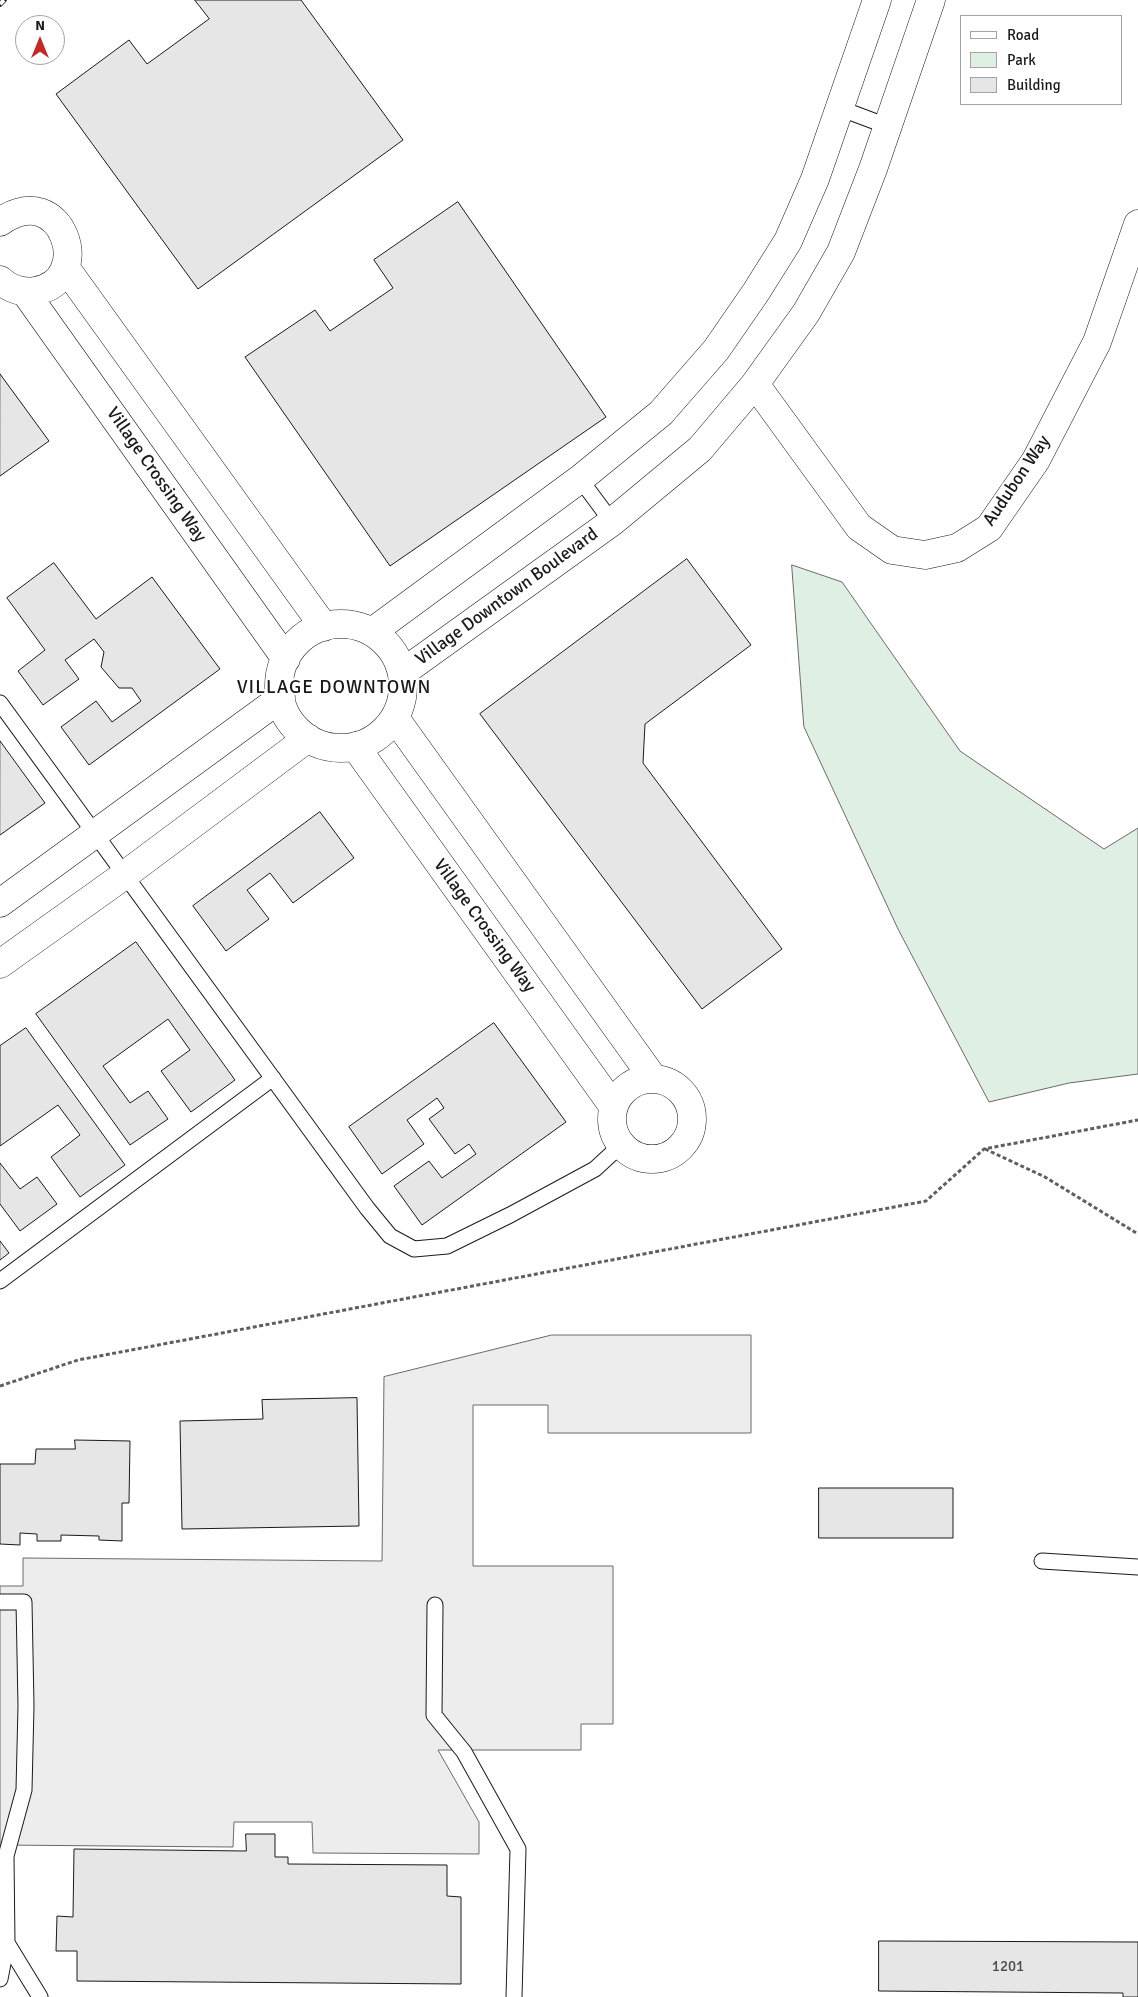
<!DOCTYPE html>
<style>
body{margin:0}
#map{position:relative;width:1138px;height:1997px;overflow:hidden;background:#fff;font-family:Signika,sans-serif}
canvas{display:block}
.legend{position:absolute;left:960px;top:15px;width:162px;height:90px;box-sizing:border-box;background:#fff;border:1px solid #a3a3a3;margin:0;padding:6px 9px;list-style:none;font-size:15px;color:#1a1a1a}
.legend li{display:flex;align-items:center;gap:10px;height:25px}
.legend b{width:25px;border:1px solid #a3a3a3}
.north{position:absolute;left:15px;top:15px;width:50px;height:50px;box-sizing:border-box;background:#fff;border:1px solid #a3a3a3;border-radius:50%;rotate:0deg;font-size:14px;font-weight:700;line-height:20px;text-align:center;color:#1a1a1a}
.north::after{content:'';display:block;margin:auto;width:18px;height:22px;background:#c62828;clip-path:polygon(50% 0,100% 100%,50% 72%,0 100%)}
</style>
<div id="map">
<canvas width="1138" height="1997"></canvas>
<ul class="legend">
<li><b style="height:6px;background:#fff"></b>Road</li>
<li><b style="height:14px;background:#e0efe3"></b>Park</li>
<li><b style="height:14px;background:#e6e6e6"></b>Building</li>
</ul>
<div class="north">N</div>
</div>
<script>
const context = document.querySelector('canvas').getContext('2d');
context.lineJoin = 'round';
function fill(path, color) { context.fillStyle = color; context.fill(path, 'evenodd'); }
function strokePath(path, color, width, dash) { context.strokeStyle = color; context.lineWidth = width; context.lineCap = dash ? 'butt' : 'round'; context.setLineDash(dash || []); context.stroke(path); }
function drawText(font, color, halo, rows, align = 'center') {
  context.font = font + ' Signika,sans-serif'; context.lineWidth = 4; context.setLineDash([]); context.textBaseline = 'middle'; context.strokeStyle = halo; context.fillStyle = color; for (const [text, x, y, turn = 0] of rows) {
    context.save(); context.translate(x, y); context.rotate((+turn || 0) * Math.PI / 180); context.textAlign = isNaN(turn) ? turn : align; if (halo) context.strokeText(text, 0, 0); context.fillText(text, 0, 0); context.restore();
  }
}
const green = new Path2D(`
 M792 565 842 582 960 751 1104 849 1138 828V1074L1069 1083 989 1102 898 929 804 727Z`);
fill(green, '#e0efe3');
strokePath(green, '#6a6a6a', 1);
const parking = new Path2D(`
 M552 1335H751V1433H548V1405H473V1566H613V1724H581V1750H438L479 1822V1854L313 1853 312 1822H234L233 1847 0 1845V1586H23V1558L382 1561 384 1377Z`);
fill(parking, '#ededed');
strokePath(parking, '#6a6a6a', 1);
const building = new Path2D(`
 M195 0H301L403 140 198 289 56 94 129 40 147 64 209 19Z
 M458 202 606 417 390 566 245 357 315 310 330 331 393 288 374 260Z
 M0 374 49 441 0 476Z
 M687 559 751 645 645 724 643 763 782 949 702 1009 480 714Z
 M54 563 96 619 152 577 220 669 89 765 61 727 96 701 112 722 141 701 132 688H119L101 667 104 652 94 639 65 660 79 679 43 705 18 671 45 650 7 598Z
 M0 741 45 803 0 835Z
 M320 812 354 858 293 903 270 873 247 890 269 919 226 951 193 906Z
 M136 942 235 1080 191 1112 161 1071 190 1050 168 1019 103 1066 130 1103 148 1091 168 1119 130 1145 36 1014Z
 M494 1023 566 1122 422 1225 394 1186 429 1161 442 1178 476 1154 469 1144 455 1154 429 1119 444 1108 437 1098 407 1120 424 1144 382 1174 349 1127Z
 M26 1028 125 1165 80 1197 51 1157 80 1135 58 1105 0 1146V1046Z
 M0 1163 20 1189 37 1177 57 1204 20 1231 0 1204Z
 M0 1241 9 1253 0 1260Z
 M357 1398 359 1526 182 1529 180 1421 263 1419 262 1400Z
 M75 1440 130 1441 129 1503H122V1541L99 1540V1536L61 1535V1541H37V1534L20 1533V1545L0 1544V1464H35L36 1449H75Z
 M819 1488H953V1538H819Z
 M246 1834H275V1857H288V1864L447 1865V1896L461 1897V1984L77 1981V1951H56L57 1916 73 1917 74 1849 246 1851Z
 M879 1941 1138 1942V1997H1123V1993L879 1991Z`);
fill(building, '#e6e6e6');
strokePath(building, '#1a1a1a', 1);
const lane = new Path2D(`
 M839 108 887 126
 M580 479 612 522
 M0 703 367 1208 390 1236 414 1249 447 1246 510 1215 595 1169 621 1145
 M0 1281 273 1078
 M1042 1561 1138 1567
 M0 1602H24L26 1706 24 1790 6 1856 7 1943 0 1979
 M435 1605 434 1715 464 1752 518 1849 514 1997
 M7 1943 40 1997`);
const street = new Path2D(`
 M0 222C62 177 97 281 35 291 22 293 10 289 0 280
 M65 267 324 627
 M25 292 286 659
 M755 384 859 527 892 550 925 555 957 548 989 528 1036 460 1097 342 1138 224
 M279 686a62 62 0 1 1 124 0a62 62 0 1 1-124 0Z
 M372 632 580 479 661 413 716 350 756 292 788 241 815 179 877 0
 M402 673 612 522 700 449 755 384 806 313 841 252 873 169 931 0
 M395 718 653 1078
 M355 746 613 1106
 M0 903 281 698
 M0 964 126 874 308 738
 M612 1119a40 40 0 1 1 80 0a40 40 0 1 1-80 0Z`);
strokePath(lane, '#1a1a1a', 17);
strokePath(street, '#1a1a1a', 29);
strokePath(new Path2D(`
 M985 1149 1045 1177 1138 1234
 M0 1386 78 1360 926 1201 984 1149 1138 1120`), '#5f5f5f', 3, [4, 2.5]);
strokePath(lane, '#fff', 15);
strokePath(street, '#fff', 28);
const rail = new Path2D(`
 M0 4 4 0`);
strokePath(rail, '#1a1a1a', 5.5);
strokePath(rail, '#fff', 4, [11]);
drawText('15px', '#4d4d4d', null, [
 ["1201",1008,1967]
]);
drawText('18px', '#1a1a1a', '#fff', [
 ["Village Crossing Way",156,475,55],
 ["Audubon Way",1017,481,-56],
 ["Village Downtown Boulevard",507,597,-36],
 ["Village Crossing Way",484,926,54]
]);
context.letterSpacing = '1px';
drawText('19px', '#1a1a1a', '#fff', [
 ["VILLAGE DOWNTOWN",334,688]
]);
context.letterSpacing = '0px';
</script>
